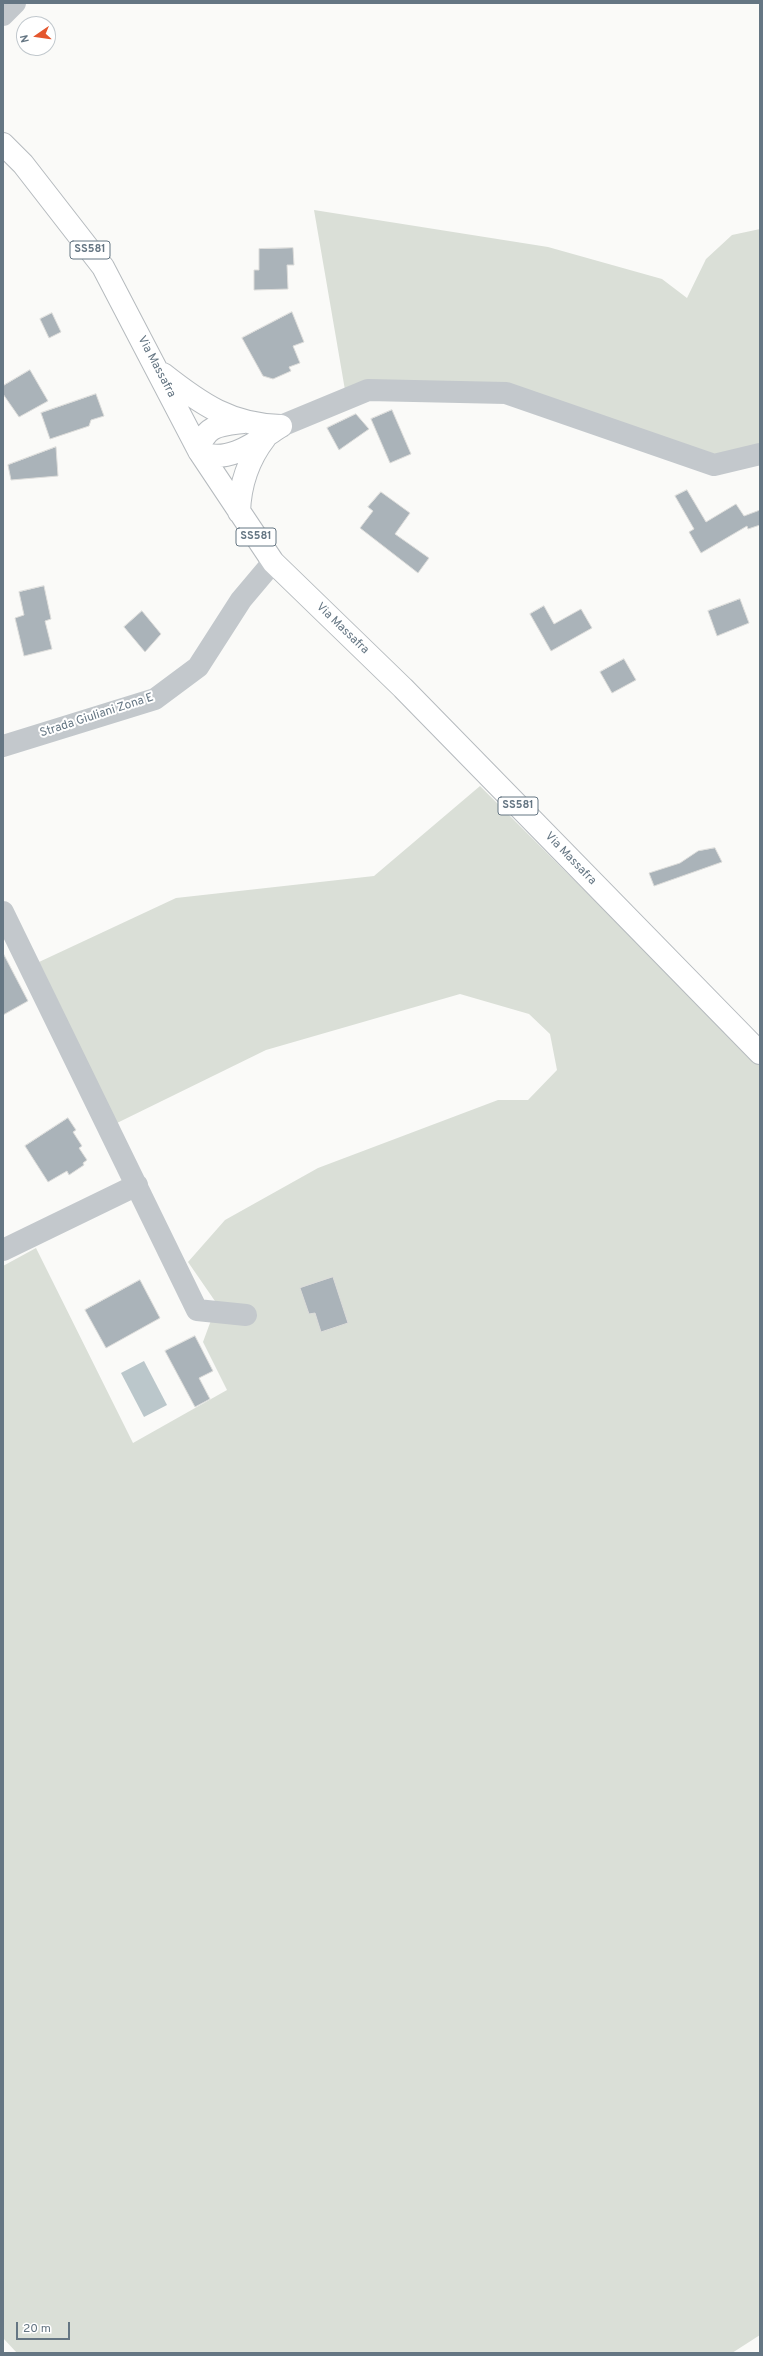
<!DOCTYPE html>
<style>
body{margin:0}
#map{position:relative;width:763px;height:2356px;overflow:hidden;background:#fafaf8;font-family:Overpass,sans-serif}
canvas{display:block}
.frame{position:absolute;inset:0;border:4px solid #657683;pointer-events:none}
.north{position:absolute;left:16px;top:16px;width:40px;height:40px;box-sizing:border-box;background:#fff;border:1px solid #c1c8cd;border-radius:50%;rotate:257deg;font-size:11px;font-weight:700;line-height:16px;text-align:center;color:#657683}
.north::after{content:'';display:block;margin:auto;width:14px;height:18px;background:#e4572e;clip-path:polygon(50% 0,100% 100%,50% 72%,0 100%)}
.scale{position:absolute;left:16px;top:2322px;width:54px;height:18px;box-sizing:border-box;border:2px solid #657683;border-top:0;padding-left:5px;font-size:12px;line-height:14px;white-space:nowrap;color:#657683;-webkit-text-stroke:3px #fff;paint-order:stroke}
</style>
<div id="map">
<canvas width="763" height="2356"></canvas>
<div class="frame"></div>
<div class="north">N</div>
<div class="scale">20 m</div>
</div>
<script>
const context = document.querySelector('canvas').getContext('2d');
context.lineJoin = 'round';
function fill(path, color) { context.fillStyle = color; context.fill(path, 'evenodd'); }
function strokePath(path, color, width, dash) { context.strokeStyle = color; context.lineWidth = width; context.lineCap = dash ? 'butt' : 'round'; context.setLineDash(dash || []); context.stroke(path); }
function drawText(font, color, halo, rows, align = 'center') {
  context.font = font + ' Overpass,sans-serif'; context.lineWidth = 4; context.setLineDash([]); context.textBaseline = 'middle'; context.strokeStyle = halo; context.fillStyle = color; for (const [text, x, y, turn = 0] of rows) {
    context.save(); context.translate(x, y); context.rotate((+turn || 0) * Math.PI / 180); context.textAlign = isNaN(turn) ? turn : align; if (halo) context.strokeText(text, 0, 0); context.fillText(text, 0, 0); context.restore();
  }
}
fill(new Path2D(`
 M314 210 548 247 662 279 687 298 706 259 732 235 760 229V445L733 456 673 454 477 388 345 390Z
 M480 786 760 1066V2335L732 2353H17L3 2338V1266L36 1248 133 1443 227 1390 203 1342 217 1304 188 1262 225 1220 318 1168 498 1100H528L557 1070 550 1034 529 1014 460 994 266 1050 117 1123 39 962 176 898 374 876Z`), '#dadfd7');
fill(new Path2D(`
 M144 1361 167 1405 144 1417 121 1373Z`), '#bbc7cb');
const building = new Path2D(`
 M293 248 294 265H287L288 289 254 290V270H259V249Z
 M292 312 304 342 293 346 300 363 289 367 291 371 273 379 263 376 242 338Z
 M52 313 61 332 49 338 40 319Z
 M30 370 48 401 19 417 3 394V386Z
 M96 394 104 416 91 420 89 426 50 439 41 413Z
 M392 410 411 454 390 463 371 419Z
 M356 414 369 429 339 450 327 428Z
 M56 447 58 476 11 480 8 465Z
 M687 490 706 522 736 504 744 516 760 510V525L748 529 747 526 701 553 689 532 694 529 675 496Z
 M381 492 410 513 395 534 429 558 418 573 360 528 373 511 368 507Z
 M44 586 51 619 45 621 52 649 24 656 15 618 24 615 19 592Z
 M740 599 749 623 717 636 708 611Z
 M544 606 554 624 581 609 592 628 551 651 530 614Z
 M142 611 161 634 145 652 124 627Z
 M624 659 636 680 612 693 600 672Z
 M715 848 722 862 654 886 649 873 680 863 698 851Z
 M3 953 28 1001 3 1015Z
 M68 1118 76 1130 73 1132 82 1146 79 1148 87 1160 83 1163 84 1165 69 1175 67 1171 48 1182 25 1146Z
 M333 1277 348 1323 321 1332 315 1313 309 1314 300 1288Z
 M140 1280 160 1318 106 1348 85 1310Z
 M195 1336 213 1371 199 1378 210 1399 195 1407 165 1351Z`);
fill(building, '#aab3b9');
strokePath(building, '#dcdcda', 1);
const major = new Path2D(`
 M3 144 23 164 103 267 199 451 273 562 403 688 760 1053
 M163 374C201 404 231 425 281 426
 M199 451C226 467 259 440 281 426
 M199 451C204 425 220 425 243 422
 M239 512C240 484 248 460 265 438`);
strokePath(major, '#b5babe', 24);
strokePath(new Path2D(`
 M3 15 15 3
 M281 426 368 390 506 393 714 465 760 454
 M3 746 155 699 198 667 241 600 273 562
 M3 912 197 1310 246 1315
 M3 1250 137 1185`), '#c3c8cc', 22);
strokePath(major, '#fff', 22);
for (const [x, y, w] of [
 [90,250,40],
 [256,537,40],
 [518,806,40]
]) { const box = new Path2D(); box.roundRect(x - w / 2, y - 9, w, 18, 3); context.fillStyle = '#fff'; context.fill(box); strokePath(box, '#657683', 1); }
drawText('bold 11px', '#657683', null, [
 ["SS581",90,250],
 ["SS581",256,537],
 ["SS581",518,806]
]);
drawText('12px', '#657683', '#fff', [
 ["Via Massafra",156,367,62],
 ["Via Massafra",342,629,44],
 ["Strada Giuliani Zona E",97,716,-18],
 ["Via Massafra",570,859,46]
]);
</script>
